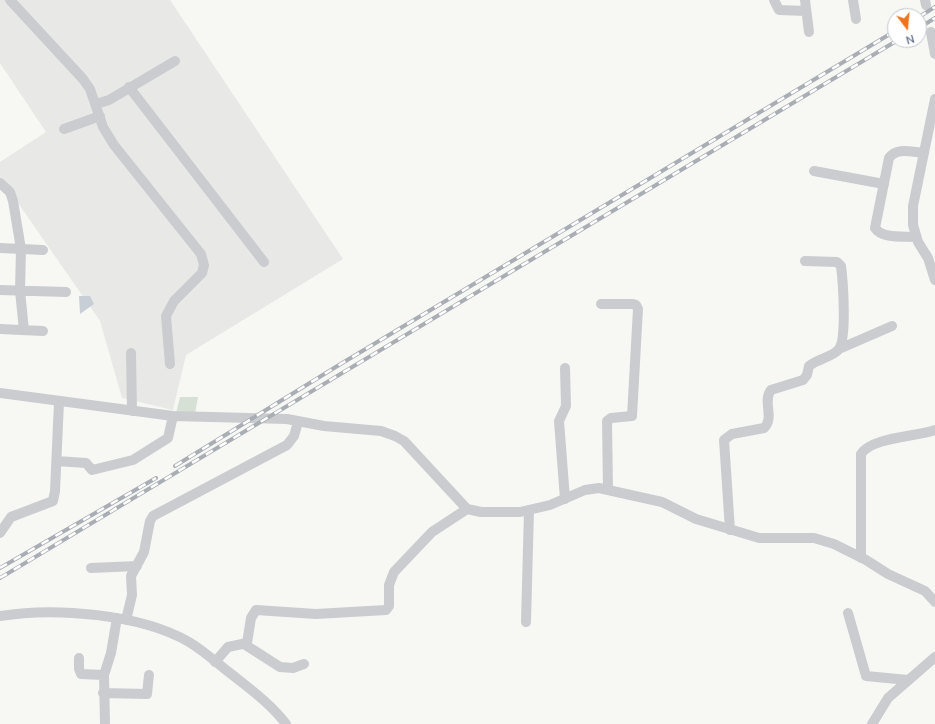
<!DOCTYPE html>
<style>
body{margin:0}
#map{position:relative;width:935px;height:724px;overflow:hidden;background:#f7f8f4;font-family:"Nunito Sans",sans-serif}
canvas{display:block}
.north{position:absolute;left:887px;top:8px;width:40px;height:40px;box-sizing:border-box;background:#fff;border:1px solid #c1c6cf;border-radius:50%;rotate:164deg;font-size:11px;font-weight:700;line-height:16px;text-align:center;color:#647188}
.north::after{content:'';display:block;margin:auto;width:14px;height:18px;background:#f27219;clip-path:polygon(50% 0,100% 100%,50% 72%,0 100%)}
</style>
<div id="map">
<canvas width="935" height="724"></canvas>
<div class="north">N</div>
</div>
<script>
const context = document.querySelector('canvas').getContext('2d');
context.lineJoin = 'round';
function fill(path, color) { context.fillStyle = color; context.fill(path, 'evenodd'); }
function strokePath(path, color, width, dash) { context.strokeStyle = color; context.lineWidth = width; context.lineCap = dash ? 'butt' : 'round'; context.setLineDash(dash || []); context.stroke(path); }
fill(new Path2D(`
 M0 0H170L343 259 186 355 173 410 122 398 100 321 0 177V162L46 132 0 63Z`), '#e8e8e7');
fill(new Path2D(`
 M180 397H198L195 414 176 413Z`), '#d7e0d5');
fill(new Path2D(`
 M79 296H90L94 304 80 314Z`), '#c7ced5');
strokePath(new Path2D(`
 M10 0 83 79 90 89 103 127 114 145 201 254 204 265 202 273 174 301 166 316 170 364
 M774 0 779 10 806 11
 M805 0 809 32
 M853 0 856 19
 M925 0 926 5
 M931 32 935 54
 M129 87 264 262
 M935 99 913 206V225L918 242 928 258 935 280
 M96 104 109 100 175 61
 M64 129 100 116
 M814 171 884 184
 M0 183 10 192 13 201 21 249 20 291 24 330
 M916 237C904 236 882 239 875 228L889 158C897 147 911 152 924 153
 M0 248 43 250
 M0 290 66 292
 M601 304H633L636 305 638 309 632 416 611 418 607 421 608 490
 M0 329 43 331
 M839 349 892 326
 M131 353 132 411
 M0 393 173 416 287 419 324 426 381 431 395 436 404 441 467 509 481 512H520L550 505 585 490 599 488 662 502 696 519 759 538H814L834 544 866 560 888 574 925 591 935 602
 M57 461 86 463 92 470 133 460 168 438 173 416
 M565 499 559 421 566 406 565 368
 M730 530 724 440 732 434 764 428C775 418 762 401 771 390L803 380 807 375 809 366C817 359 833 357 839 349 847 338 843 281 841 266L837 262 805 261
 M0 533 11 517 53 501 55 491 59 402
 M861 558V454C872 437 916 437 935 430
 M91 568 137 566
 M848 613 866 676 908 680
 M0 616C55 607 141 614 189 642 204 651 217 663 230 673 250 689 271 704 286 724
 M126 620 132 595 131 576 144 552 150 521 153 516 287 445 294 436 298 422
 M526 622 529 510
 M244 644 280 667 293 668 304 664
 M79 658V669L81 674 104 675
 M215 662 228 647 247 643 251 618 256 610 316 614 386 610 389 606V585L394 572 432 532 467 509
 M103 693 147 694 149 675
 M105 724 104 675 111 653 117 618
 M872 724 888 698 935 657`), '#caccd0', 10);
const rail = new Path2D(`
 M919 17 935 7
 M919 28 935 18
 M175 466 339 365 895 31
 M0 568 156 478
 M0 578 898 40`);
strokePath(rail, '#a9adb4', 4);
strokePath(rail, '#fff', 2.5, [8]);
</script>
